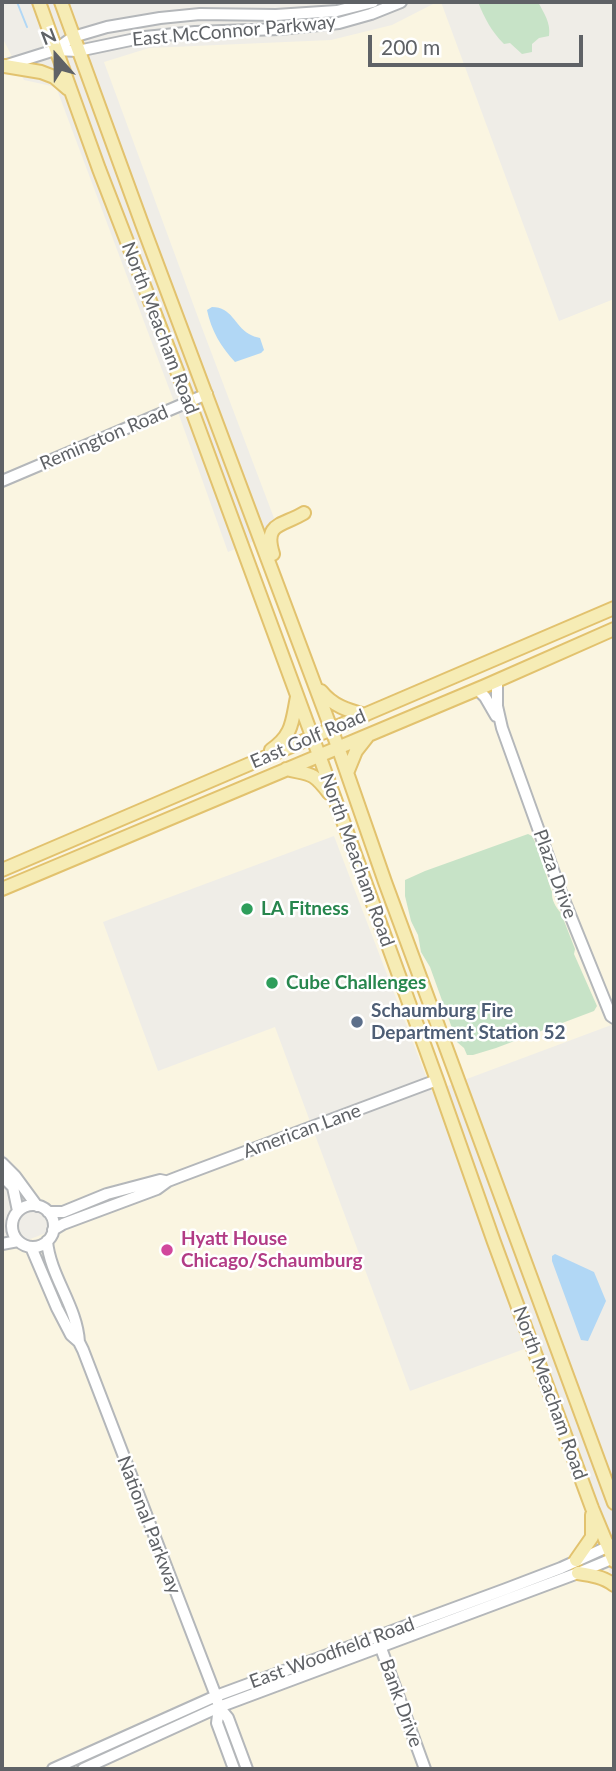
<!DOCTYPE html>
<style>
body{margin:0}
#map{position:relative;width:616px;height:1771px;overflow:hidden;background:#efede7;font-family:Lato,sans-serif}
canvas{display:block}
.frame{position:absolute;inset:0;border:4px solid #5f6266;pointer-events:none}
.north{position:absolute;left:21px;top:21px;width:70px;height:70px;-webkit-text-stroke:5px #fff;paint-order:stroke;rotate:339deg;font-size:19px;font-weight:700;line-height:28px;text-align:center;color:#5f6266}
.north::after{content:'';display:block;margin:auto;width:24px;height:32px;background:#5f6266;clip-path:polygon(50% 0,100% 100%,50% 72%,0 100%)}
.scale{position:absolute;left:368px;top:35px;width:215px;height:32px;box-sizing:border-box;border:4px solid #5f6266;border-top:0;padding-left:9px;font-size:21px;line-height:24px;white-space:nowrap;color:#5f6266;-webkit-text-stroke:5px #fff;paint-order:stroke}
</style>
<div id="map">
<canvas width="616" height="1771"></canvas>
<div class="frame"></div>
<div class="north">N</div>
<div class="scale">200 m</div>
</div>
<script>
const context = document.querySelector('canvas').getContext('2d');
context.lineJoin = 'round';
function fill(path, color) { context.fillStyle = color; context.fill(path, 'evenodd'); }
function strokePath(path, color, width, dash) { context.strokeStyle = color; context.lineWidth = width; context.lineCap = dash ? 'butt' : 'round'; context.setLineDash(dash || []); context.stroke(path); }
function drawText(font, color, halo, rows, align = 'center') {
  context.font = font + ' Lato,sans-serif'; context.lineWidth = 5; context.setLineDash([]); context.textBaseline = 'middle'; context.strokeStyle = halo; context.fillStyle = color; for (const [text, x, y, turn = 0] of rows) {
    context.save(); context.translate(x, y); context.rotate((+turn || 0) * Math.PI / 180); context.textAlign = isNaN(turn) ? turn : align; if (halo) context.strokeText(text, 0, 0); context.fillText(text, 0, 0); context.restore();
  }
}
fill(new Path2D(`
 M437 2H441L559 321 614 299V1024L432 1092 334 836 103 922 158 1071 275 1027 410 1391 527 1348 614 1584V1769H2V1250L51 1231 31 1188 2 1152V37L24 80 56 87 179 415 228 552 278 531 277 526 199 320 104 62 149 48 331 40 392 25Z`), '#faf5e1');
fill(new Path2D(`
 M478 2H538C544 13 551 23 549 36L539 38 532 44V52L522 54 510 43 504 44C491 31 485 19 478 2Z
 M528 834 532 836 535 842 552 892C551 899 556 908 561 913L575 949 574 954 597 1006 594 1011 496 1048 473 1055H467L464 1048 457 1042 430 967 421 952 418 935 411 921 405 896V880L425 871Z`), '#c7e3c7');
fill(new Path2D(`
 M212 307C232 307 234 325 249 334 252 336 256 337 260 338L264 350 261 353 235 362C221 347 211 330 207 310Z
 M555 1254 594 1272 606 1301 588 1341 581 1340 552 1261V1256Z`), '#b1d7f5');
strokePath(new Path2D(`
 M17 2 27 27`), '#b1d7f5', 2);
const minor = new Path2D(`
 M55 50 78 51 145 37 195 32 279 29 339 23 371 14 401 2
 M4 66 55 50 73 37 107 27 160 18 200 14 276 15 337 11 373 2
 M2 481 207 394
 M497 681V706L502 728 562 895 611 1016 614 1018
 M477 689 485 697 496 716
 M2 1163 15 1176 37 1206
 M2 1176 13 1187 18 1211
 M12 1226a21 21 0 1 1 42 0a21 21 0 1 1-42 0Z
 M48 1212H63L107 1194 160 1180 165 1181
 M53 1230 63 1224 157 1189 168 1181 181 1176 437 1080
 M47 1241C50 1276 77 1306 79 1342
 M2 1244 18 1241
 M31 1247 57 1308 71 1335 79 1342 83 1350 216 1696 219 1707 217 1723 234 1769
 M378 1640 425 1769
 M219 1707 228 1718 247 1769
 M53 1769 216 1696 506 1589 561 1568 614 1544
 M83 1769 219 1707 578 1573 614 1558`);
const major = new Path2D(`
 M39 2 99 169 189 402 319 755 437 1080 494 1242 592 1508 614 1561
 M61 2 142 224 338 747 385 882 614 1503
 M5 66 41 72 54 77 68 89
 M273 554C263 522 283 526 304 513
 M321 691C333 706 347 710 365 715
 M271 750C293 735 292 721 297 697
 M286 769C311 775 312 771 329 793
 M347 773 356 751 367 737
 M2 870 614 608
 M2 889 485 686 614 629
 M576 1560 592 1537V1515
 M578 1573C591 1575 604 1577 614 1585`);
strokePath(minor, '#b4b7ba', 14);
strokePath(major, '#e2c26e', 16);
strokePath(minor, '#fff', 10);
strokePath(major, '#f6ecb5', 12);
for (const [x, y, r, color] of [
 [247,909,7,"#2e9e5b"],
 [272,983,7,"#2e9e5b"],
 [357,1022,7,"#5c6f8a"],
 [167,1250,7,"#d1479c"]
]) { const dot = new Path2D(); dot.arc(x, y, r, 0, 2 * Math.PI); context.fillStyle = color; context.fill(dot); strokePath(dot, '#fff', 2.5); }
drawText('19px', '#5f6266', '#fff', [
 ["East McConnor Parkway",234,31,-5],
 ["North Meacham Road",160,328,69],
 ["Remington Road",104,438,-23],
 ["East Golf Road",308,739,-23],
 ["North Meacham Road",357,860,70],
 ["Plaza Drive",555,874,70],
 ["American Lane",302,1131,-20],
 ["North Meacham Road",550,1393,70],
 ["National Parkway",149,1525,69],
 ["East Woodfield Road",332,1653,-20],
 ["Bank Drive",401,1703,70]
]);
drawText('bold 19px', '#27864d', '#fff', [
 ["LA Fitness",261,909],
 ["Cube Challenges",286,983]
], 'left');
drawText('bold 19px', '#4e5e75', '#fff', [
 ["Schaumburg Fire",371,1011],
 ["Department Station 52",371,1033]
], 'left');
drawText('bold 19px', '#b23c85', '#fff', [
 ["Hyatt House",181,1239],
 ["Chicago/Schaumburg",181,1261]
], 'left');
</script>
